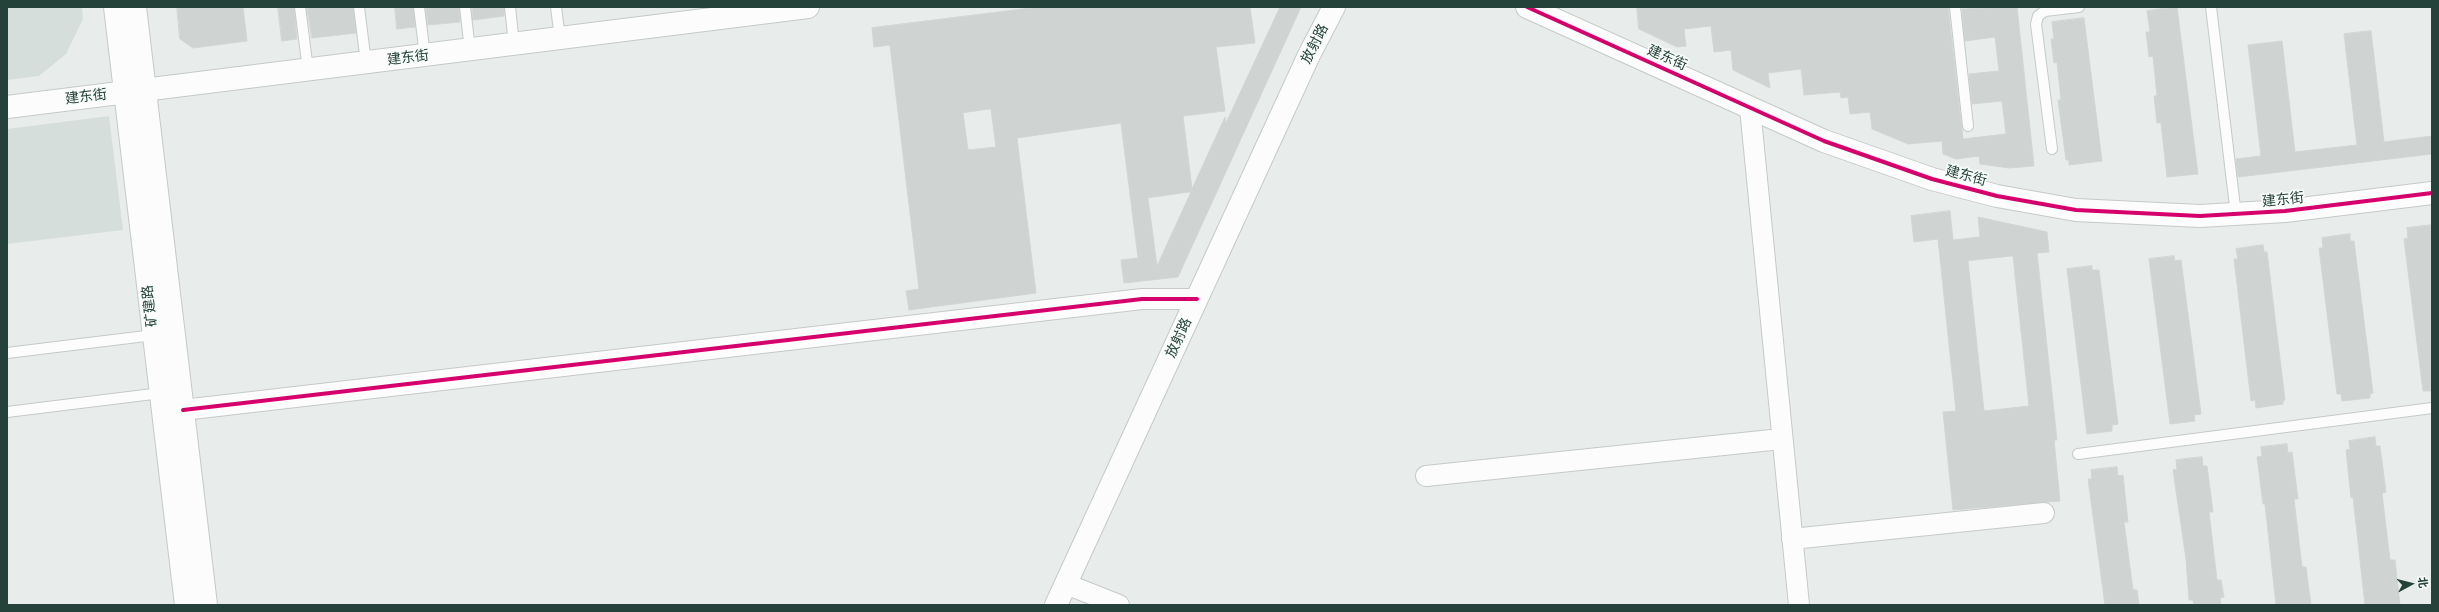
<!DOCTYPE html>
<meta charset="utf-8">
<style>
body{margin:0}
#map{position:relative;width:2439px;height:612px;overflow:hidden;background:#e8edeb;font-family:"PT Sans Narrow","Noto Sans SC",sans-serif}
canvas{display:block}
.frame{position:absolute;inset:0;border:8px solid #24423a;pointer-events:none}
.north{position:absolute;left:2391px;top:564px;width:40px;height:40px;-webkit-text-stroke:3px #f7fbf9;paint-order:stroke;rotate:83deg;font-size:11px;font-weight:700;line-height:16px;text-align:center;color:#24423a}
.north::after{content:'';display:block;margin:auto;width:14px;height:18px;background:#24423a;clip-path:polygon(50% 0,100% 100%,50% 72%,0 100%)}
</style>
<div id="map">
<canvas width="2439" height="612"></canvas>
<div class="frame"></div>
<div class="north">北</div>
</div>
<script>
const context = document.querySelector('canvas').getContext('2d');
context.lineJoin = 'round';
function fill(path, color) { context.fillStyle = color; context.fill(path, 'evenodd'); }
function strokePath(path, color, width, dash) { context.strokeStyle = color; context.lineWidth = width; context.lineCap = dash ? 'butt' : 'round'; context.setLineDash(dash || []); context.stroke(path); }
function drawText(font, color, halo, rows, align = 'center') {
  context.font = font + ' "PT Sans Narrow","Noto Sans SC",sans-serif'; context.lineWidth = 3.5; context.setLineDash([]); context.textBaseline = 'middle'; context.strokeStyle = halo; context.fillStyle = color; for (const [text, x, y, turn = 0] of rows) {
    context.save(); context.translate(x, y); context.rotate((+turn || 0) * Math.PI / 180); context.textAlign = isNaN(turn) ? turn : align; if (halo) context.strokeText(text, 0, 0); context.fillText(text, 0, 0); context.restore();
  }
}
fill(new Path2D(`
 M7 7H82L83 19 66 54 39 76 7 80Z
 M109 116 123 230 7 244V129Z`), '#d6dedb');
const building = new Path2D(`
 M177 7H243L247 41 193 48 180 39Z
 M278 7H294L297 39 282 41Z
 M307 7H353L356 33 312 38Z
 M395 7H413L415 27 397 29Z
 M426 7H459L460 22 428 25Z
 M472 7H504V16L473 20Z
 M1039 7H1250L1255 43 1216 47 1225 111 1183 116 1192 189 1225 117 1226 123 1280 7H1301L1178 277 1124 283 1121 260 1138 258 1121 123 1017 138 1036 293 909 310 906 291 919 289 890 45 874 47 872 28ZM991 109 996 147 968 150 963 113ZM1191 192 1157 266 1148 198Z
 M1637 7H1948L1963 139 2006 134 2002 101 1972 104 1969 74 1999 71 1995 37 1965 41 1962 9 2017 7 2034 166 2009 168 1980 164 1979 156 1956 159 1943 154 1942 141 1908 144 1872 129 1870 112 1850 114 1848 97 1841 98 1840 92 1804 95 1801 69 1768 73 1770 88 1733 70 1731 50 1714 52 1711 26 1684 29 1686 46 1677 47 1639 29Z
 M2177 7 2198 174 2167 177 2161 123H2157L2154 96H2157L2153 56 2149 57 2146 32H2150L2147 11Z
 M2084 18 2102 161 2069 165V160H2066L2058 100H2061L2057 62 2054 63 2051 39H2054L2052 22Z
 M2371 31 2384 142 2432 136V154L2238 177 2236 159 2261 156 2248 45 2282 41 2295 152 2357 145 2344 34Z
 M1950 211 1953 240 1980 237 1978 217 2047 232 2049 252 2037 253 2057 440H2054L2060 501 1953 510 1943 412 1956 411 1938 239 1914 242 1911 216ZM2013 256 2029 406 1984 411 1968 261Z
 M2432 225V391H2423L2404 239 2408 238 2407 228Z
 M2350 234V241H2354L2373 393 2370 394V398L2342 401 2341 394H2337L2319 248H2323L2322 238Z
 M2263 245 2264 252H2267L2285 400 2283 401V404L2256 408 2255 400 2251 401 2234 259H2238L2236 249Z
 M2174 256 2175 261 2181 260 2201 414 2194 415 2195 421 2170 424 2149 259Z
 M2092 266V270H2099L2118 424 2112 425V431L2087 434 2067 269Z
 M2375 437 2376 446H2380L2386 492 2382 493 2390 560H2395L2400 605H2365L2353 497 2351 498 2346 450 2350 449 2349 441Z
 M2287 444 2288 453 2292 452 2298 499H2294L2302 567H2306L2311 605H2276L2265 504H2263L2257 457 2262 456 2261 447Z
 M2202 457 2203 466H2207L2213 512H2209L2217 580H2221L2224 597 2220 598 2221 605H2194L2193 600H2189L2186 559 2173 470 2177 469 2176 460Z
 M2117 467 2118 476 2123 475 2128 522H2124L2133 590H2137L2139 605H2105L2088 479H2092L2091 470Z`);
fill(building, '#cfd4d2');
strokePath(building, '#d1d6d4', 1);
const service = new Path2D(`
 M300 7 308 70
 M359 7 366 63
 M419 7 425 56
 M465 7 470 50
 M510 7 514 45
 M556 7 560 39
 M1955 7 1968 126
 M2211 7 2236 215
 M2052 149 2036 24 2038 16 2045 11 2079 7
 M7 353 154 335
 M7 412 161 393
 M2078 454 2432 408`);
const minor = new Path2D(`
 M1750 108 1799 605
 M183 410 1142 299H1197
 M1426 476 1781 439
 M1792 539 2044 513
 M1066 584 1119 605`);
const tertiary = new Path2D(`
 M115 7 186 605
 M135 7 206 605
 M1527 7 1824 141 1932 179 1997 196 2076 210 2200 216 2285 211 2432 193
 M7 107 808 7
 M1056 605 1309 55 1334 7`);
strokePath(service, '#c5cac8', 12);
strokePath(minor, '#c5cac8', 22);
strokePath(tertiary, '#c5cac8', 24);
strokePath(service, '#fcfcfc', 10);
strokePath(minor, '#fcfcfc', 20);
strokePath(tertiary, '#fcfcfc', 22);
strokePath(new Path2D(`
 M1527 7 1824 141 1932 179 1997 196 2076 210 2200 216 2285 211 2432 193
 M183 410 1142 299H1197`), '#d6006c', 4);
drawText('14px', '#24423a', '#f7fbf9', [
 ["放射路",1315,44,-63],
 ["建东街",408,58,-7],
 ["建东街",1667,58,24],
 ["建东街",86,97,-7],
 ["建东街",1966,176,15],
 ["建东街",2283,200,-6],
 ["矿建路",150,306,-97],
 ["放射路",1179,338,-65]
]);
</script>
